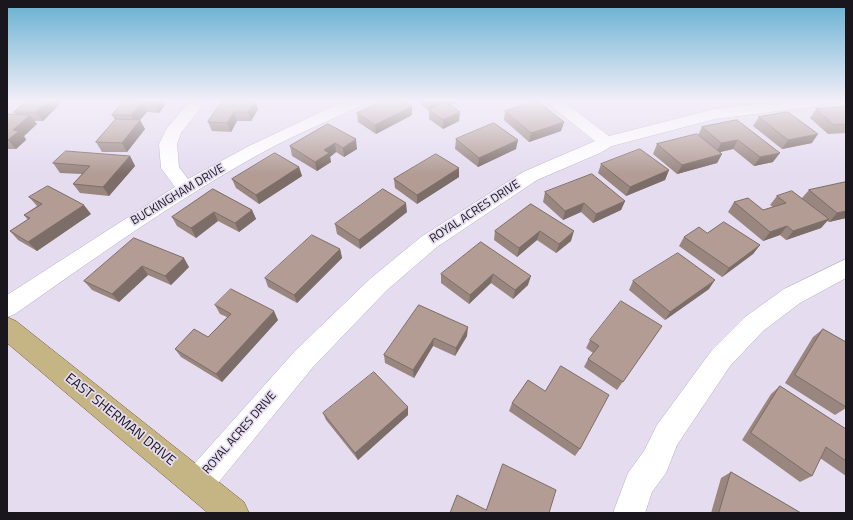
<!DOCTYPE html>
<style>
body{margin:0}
#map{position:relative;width:853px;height:520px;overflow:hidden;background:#e5dcf0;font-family:"Titillium Web",sans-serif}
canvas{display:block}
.frame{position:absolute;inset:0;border:8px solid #19161d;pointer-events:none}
</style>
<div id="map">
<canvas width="853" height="520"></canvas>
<div class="frame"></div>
</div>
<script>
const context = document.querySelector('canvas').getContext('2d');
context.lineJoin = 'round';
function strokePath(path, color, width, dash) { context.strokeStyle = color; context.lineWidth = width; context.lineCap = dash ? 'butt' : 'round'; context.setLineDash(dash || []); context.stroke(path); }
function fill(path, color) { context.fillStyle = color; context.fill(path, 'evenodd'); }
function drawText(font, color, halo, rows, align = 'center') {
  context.font = font + ' "Titillium Web",sans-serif'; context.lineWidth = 3.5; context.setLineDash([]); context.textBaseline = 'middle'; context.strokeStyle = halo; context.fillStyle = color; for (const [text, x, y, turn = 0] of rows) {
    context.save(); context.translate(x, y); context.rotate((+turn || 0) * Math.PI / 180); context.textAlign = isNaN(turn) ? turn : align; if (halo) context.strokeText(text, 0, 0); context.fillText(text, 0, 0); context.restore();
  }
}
const minor = new Path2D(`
 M190 101H206L181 133 177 144 179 167 188 179 249 146 323 111 346 101H367L365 104C325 122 285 139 247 161 167 206 91 261 15 314L7 317V295L175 187 161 168 159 144 167 128Z
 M545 101H563L609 136 714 109 781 101H826L824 104 818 106 715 119 612 146 600 153 537 180 437 247 387 290 313 367 209 494 198 499 187 494 182 483 187 472 295 351 371 278 421 237 523 172 595 141Z
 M846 259V278L800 303 763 331 730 366 677 445 666 473 652 492 645 513H613L628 473 644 451 657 425 712 350 745 317 784 289Z`);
const major = new Path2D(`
 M7 317 16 321 244 502 249 513H208L7 343Z`);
strokePath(minor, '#b6adc0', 1);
strokePath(major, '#705e2b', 1);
fill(minor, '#fff');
fill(major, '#c5b584');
fill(new Path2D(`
 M26 101H63L43 121H34L37 124 24 136 26 140 16 149H7V115H16L14 112Z
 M124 101H164L166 104 159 113 147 112 140 120 145 129 127 152H102L96 142 115 120 112 115Z
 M222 101H255L258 109 251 121H237L231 132 212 131 208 122Z
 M416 101H461L450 105 459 121 443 129 429 119V111Z
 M846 107V133L828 134 810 118 816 109Z
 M505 111 564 122 561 131 529 142 504 120Z
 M357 113 412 115 376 134 358 122Z
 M759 117 812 143 782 149 753 126Z
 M737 120 773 162 754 166 733 149 720 152 722 154 717 163 677 174 653 154 657 144 698 135 702 127Z
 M328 124 357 149 344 157 336 152 330 157 331 162 317 171 292 156 290 146Z
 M456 139 516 149 478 167 455 149Z
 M130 156 135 166 109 196 80 193 73 184 82 174 60 173 53 163Z
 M601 164 669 170 665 180 626 196 598 173Z
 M299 167 302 176 259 204 236 188 232 179Z
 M459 168V177L417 204 395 188 394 179Z
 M846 182V218L829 222 827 221 821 228 786 240 780 235 763 241 728 212 734 202 763 210 773 207 770 205 777 196 802 198 809 190Z
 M213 189 252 210 256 219 239 232 218 221 196 238 177 226 172 217Z
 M545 192 625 201 621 210 593 223 581 212 563 220 543 202Z
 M29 197 91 214 37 251 18 240 10 231 28 220 24 215 37 206Z
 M531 204 571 241 556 253 537 240 517 257 494 240 495 231Z
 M407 212 360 249 337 234 335 224Z
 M707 233 760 245 753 254 722 277 679 246 684 237Z
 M134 238 189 267 171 285 148 275 119 302 92 290 84 281Z
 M481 242 528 285 513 299 491 283 469 304 441 283V274Z
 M340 249 342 258 297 303 268 287 265 278Z
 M633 281 709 289 665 320 629 290Z
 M215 305 278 320 222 382 181 357 175 349 208 337 227 317 220 314Z
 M419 305 467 336 455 356 433 346 414 378 385 363 384 355Z
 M662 326 617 390 584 367 588 359 593 353 586 348 590 340Z
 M823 329 846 342V408L835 415 785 383 813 337Z
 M780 386 846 429V476L820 458 812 476 800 482 742 440 771 394Z
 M545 391 580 449 575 456 509 411 512 403Z
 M323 413 408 415 358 460 326 420Z
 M731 472 801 513H711L721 478Z`), '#99867f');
fill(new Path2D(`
 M48 101H63L43 121 36 112Z
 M157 101H164L166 104 159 113 155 104Z
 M255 101 258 109 251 121 248 112Z
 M438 101H461L432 112 430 111V104Z
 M142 103 147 112 140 120 145 129 127 152 122 143 136 124 131 115Z
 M412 106V115L376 134 375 125Z
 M234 112 237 121 231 132 227 123Z
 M460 112 459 121 443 129V120Z
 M30 115 37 124 24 136 26 140 16 149 8 140 13 130Z
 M564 122 561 131 529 142 531 133Z
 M818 134 812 143 782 149 788 140Z
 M356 139 357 149 344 157 343 148Z
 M518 140 516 149 478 167 479 158Z
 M738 140 733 149 716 153 721 143Z
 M335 143 336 152 330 157 331 162 317 171 315 162 324 150Z
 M780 153 773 162 754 166 760 157Z
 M722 154 717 163 677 174 682 165Z
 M130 156 135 166 109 196 103 187Z
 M299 167 302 176 259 204 256 195Z
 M459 168V177L417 204V195Z
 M669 170 665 180 626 196 630 187Z
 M625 201 621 210 593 223 596 214Z
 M406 203 407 212 360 249 359 240Z
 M584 203 581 212 563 220 565 211Z
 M84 205 91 214 37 251 28 242Z
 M252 210 256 219 239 232 235 223Z
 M846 211V218L829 222 837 213Z
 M214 212 218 221 196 238 191 228Z
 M829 219 821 228 786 240 793 231Z
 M787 226 780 235 763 241 770 232Z
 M540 231 537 240 517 257 519 248Z
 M574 231 571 241 556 253 559 244Z
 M760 245 753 254 722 277 729 268Z
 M340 249 342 258 297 303 294 295Z
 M184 258 189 267 171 285 165 276Z
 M142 266 148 275 119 302 112 294Z
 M493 274 491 283 469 304 470 295Z
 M531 276 528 285 513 299 515 290Z
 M715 280 709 289 665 320 670 312Z
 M274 311 278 320 222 382 216 374Z
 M468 327 467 336 455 356 456 348Z
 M434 338 433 346 414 378 413 370Z
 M408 407V415L358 460 355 453Z`), '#7d6d68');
const building = new Path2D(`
 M26 101H48L36 112H14Z
 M124 101H157L155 104 142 103 131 115H112Z
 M222 101H255L248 112H234L227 123 208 122Z
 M384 101H403L412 106 375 125 357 113Z
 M427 101H438L430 104Z
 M537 101 564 122 531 133 505 111Z
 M445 102 460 112 443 120 429 110Z
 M846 107V124L834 125 816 109Z
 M788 112 818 134 788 140 759 117Z
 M8 114 30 115 13 130 19 131 8 140H7V115Z
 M116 119 140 120 122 143 96 142Z
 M737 120 780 153 760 157 738 140 721 143 702 127Z
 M494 123 518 140 479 158 456 139Z
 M328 124 356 139 343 148 335 143 324 150 329 153 315 162 290 146Z
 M697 134 722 154 682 165 657 144Z
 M640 149 669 170 630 187 601 164Z
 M66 151 130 156 103 187 73 184 90 166 53 163Z
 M275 153 299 167 256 195 232 179Z
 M436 154 459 168 417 195 394 179Z
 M592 174 625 201 596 214 584 203 565 211 545 192Z
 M846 182V211L837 213 809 190Z
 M48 186 84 205 28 242 10 231 30 218 24 215 42 204 29 197Z
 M213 189 252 210 235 223 214 212 191 228 172 217Z
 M383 189 406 203 359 240 335 224Z
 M792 191 829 219 793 231 787 226 770 232 734 202 748 198 763 210 786 203 777 196Z
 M531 204 574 231 559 244 540 231 519 248 495 231Z
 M724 222 760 245 729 268 684 237 699 227 707 233Z
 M312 235 340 249 294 295 265 278Z
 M134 238 184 258 165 276 142 266 112 294 84 281Z
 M481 242 531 276 515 290 493 274 470 295 441 274Z
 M678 253 715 280 670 312 633 281Z
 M231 289 274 311 216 374 175 349 194 329 208 337 231 314 215 305Z
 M621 301 662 326 623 382 588 359 599 346 590 340Z
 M419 305 468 327 456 348 434 338 413 370 384 355Z
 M823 329 846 342V407L795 375Z
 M561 366 609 395 580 449 512 403 528 380 545 391Z
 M374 372 408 407 355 453 323 413Z
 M780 386 846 429V461L826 447 812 476 751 433Z
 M503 464 556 490 549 513H450L457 495 486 510Z
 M731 472 801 513H719Z`);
fill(building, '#b29c94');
strokePath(building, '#7d6d68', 1);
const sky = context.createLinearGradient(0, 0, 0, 174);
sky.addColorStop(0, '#65b0d1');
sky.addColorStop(0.58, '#f3eff8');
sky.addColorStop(1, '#f3eff800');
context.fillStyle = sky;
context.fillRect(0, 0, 853, 174);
drawText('12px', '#19161d', '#e5dcf0', [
 ["BUCKINGHAM DRIVE",178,195,-31],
 ["ROYAL ACRES DRIVE",475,212,-33],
 ["ROYAL ACRES DRIVE",240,433,-49]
]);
drawText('14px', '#19161d', '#e5dcf0', [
 ["EAST SHERMAN DRIVE",120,420,39]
]);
</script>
